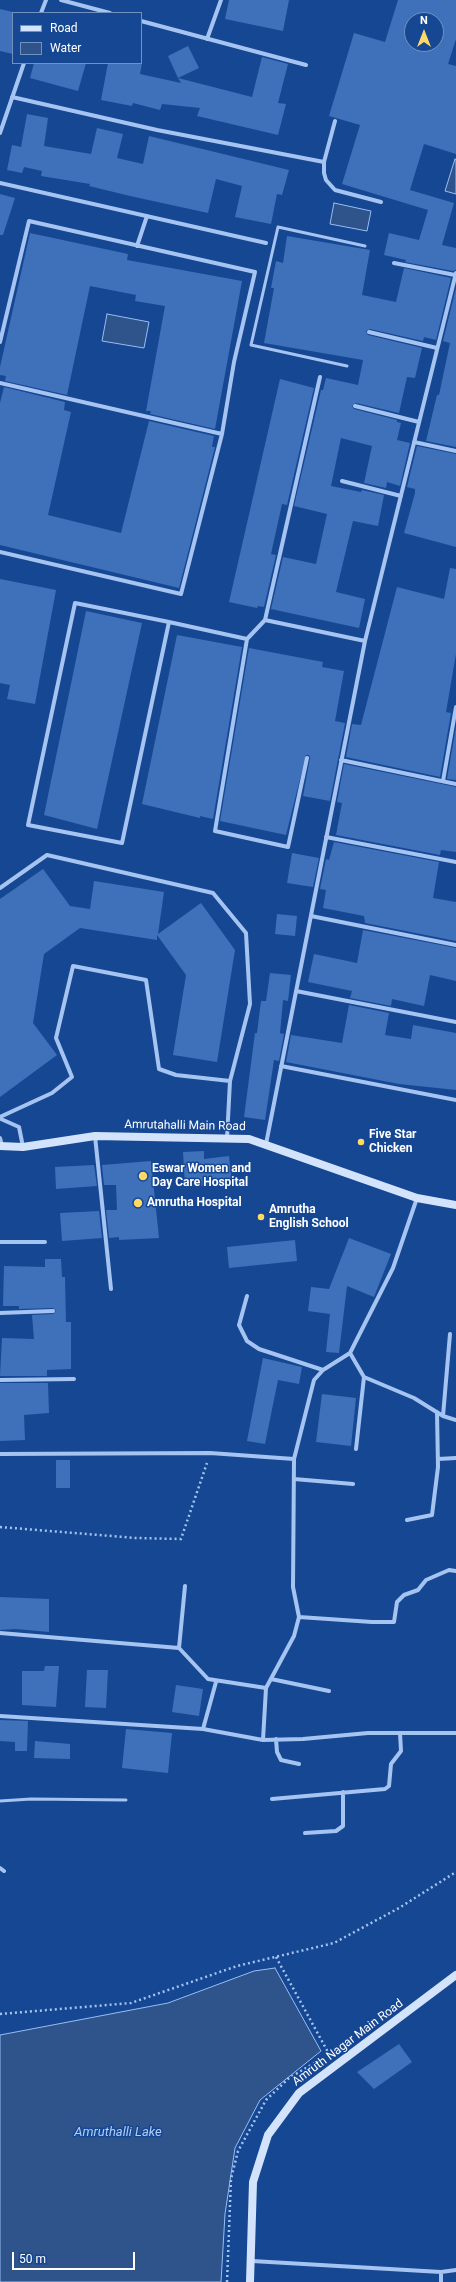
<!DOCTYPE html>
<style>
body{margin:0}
#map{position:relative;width:456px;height:2282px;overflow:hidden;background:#164793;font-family:Roboto,sans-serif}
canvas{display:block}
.legend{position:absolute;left:12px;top:12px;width:130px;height:52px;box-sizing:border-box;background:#164793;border:1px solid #7391be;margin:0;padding:5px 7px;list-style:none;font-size:12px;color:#fff}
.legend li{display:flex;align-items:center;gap:8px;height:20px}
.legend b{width:20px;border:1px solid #7391be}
.north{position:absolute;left:404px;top:12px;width:40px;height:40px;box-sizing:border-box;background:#164793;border:1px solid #7391be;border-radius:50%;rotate:0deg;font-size:11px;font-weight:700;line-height:16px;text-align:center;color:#fff}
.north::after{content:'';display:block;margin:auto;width:14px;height:18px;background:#ffd965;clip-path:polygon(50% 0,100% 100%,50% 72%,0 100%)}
.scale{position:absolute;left:12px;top:2252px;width:123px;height:18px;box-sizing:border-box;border:2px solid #fff;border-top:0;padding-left:5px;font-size:12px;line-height:14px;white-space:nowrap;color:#fff;-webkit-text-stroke:3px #164793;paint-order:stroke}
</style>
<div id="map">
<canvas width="456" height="2282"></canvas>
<ul class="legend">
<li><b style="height:5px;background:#d3e3fb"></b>Road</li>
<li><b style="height:11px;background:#2f538b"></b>Water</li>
</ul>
<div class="north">N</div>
<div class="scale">50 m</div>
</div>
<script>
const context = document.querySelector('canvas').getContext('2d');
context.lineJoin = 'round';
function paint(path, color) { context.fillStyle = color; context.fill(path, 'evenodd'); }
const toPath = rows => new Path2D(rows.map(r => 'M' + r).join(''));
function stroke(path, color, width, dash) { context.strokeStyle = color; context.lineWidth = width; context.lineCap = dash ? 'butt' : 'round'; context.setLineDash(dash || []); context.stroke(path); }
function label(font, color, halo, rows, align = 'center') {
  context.font = font + ' Roboto,sans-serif'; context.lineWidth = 3; context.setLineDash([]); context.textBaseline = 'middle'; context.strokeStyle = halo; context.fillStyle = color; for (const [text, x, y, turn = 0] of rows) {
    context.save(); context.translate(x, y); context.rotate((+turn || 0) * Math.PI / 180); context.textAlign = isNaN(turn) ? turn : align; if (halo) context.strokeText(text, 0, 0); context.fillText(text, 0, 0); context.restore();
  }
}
const water = toPath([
 [455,159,456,160,456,194,445,191,455,159],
 [334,203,371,211,367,231,330,224,334,203],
 [107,314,149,322,144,348,102,341,107,314],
 [275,1968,321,2051,260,2100,235,2148,225,2214,221,2282,0,2282,0,2035,168,2003,254,1971,275,1968]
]);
paint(water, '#2f538b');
stroke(water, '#97bef3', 1);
paint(toPath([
 [229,0,289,0,283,31,225,19],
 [398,0,456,0,456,39,448,64,456,66,456,154,424,144,410,190,454,203,442,245,456,248,456,270,453,271,405,262,406,260,384,255,389,233,419,240,428,210,342,184,360,125,329,116,354,33,385,42],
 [412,20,436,20,436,44,412,44],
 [0,9,13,12,13,54,0,51],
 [188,46,199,68,178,78,168,56],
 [262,57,288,64,278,103,286,104,278,135,197,116,200,108,162,104,160,110,133,103,132,106,101,100,108,63,142,63,140,74,181,83,178,78,252,97],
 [34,63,86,63,78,91,30,78],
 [27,114,48,118,44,146,91,154,97,128,123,134,117,158,143,164,149,136,289,170,282,195,277,194,271,224,235,217,242,186,216,179,208,213,130,196,89,186,90,184,41,176,42,171,24,167,22,173,7,170,12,145,21,147],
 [0,194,15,198,3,235,0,235],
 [30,233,128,254,127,260,242,281,215,429,150,414,151,411,146,411,165,306,135,301,136,295,90,286,67,395,5,381,6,376,0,375,0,367],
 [287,236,370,250,362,295,396,302,404,268,451,278,436,340,424,337,423,341,370,329,366,331,368,335,422,348,415,378,407,377,399,413,356,403,352,406,354,409,397,420,397,422,401,423,397,440,410,443,400,486,387,482,386,488,364,483,372,446,341,438,331,486,361,492,362,490,384,495,378,526,353,521,336,592,365,599,359,628,271,609,283,557,316,564,327,514,294,506,321,390,323,390,326,378,358,385,363,360,264,343,274,288,271,288,276,261,283,263],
 [456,288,456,447,426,441,437,395,439,395,450,343,443,341],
 [280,379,314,388,287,505,282,504,271,554,276,555,264,607,258,606,257,608,229,602],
 [4,387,65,402,64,410,71,412,48,515,121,533,149,421,214,436,212,447,215,447,179,588,0,545,0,403],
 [417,446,456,454,456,547,404,533,415,493,415,489,407,487],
 [450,568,456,569,456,654,446,712,451,713,440,777,346,757,352,724,361,725,397,587,444,599],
 [0,579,56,590,35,704,7,699,10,685,0,683],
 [86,611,142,623,97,829,44,815],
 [177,635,242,647,213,819,200,816,200,818,142,804],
 [249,648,323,662,322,667,344,671,335,721,345,723,330,801,303,796,310,758,309,755,306,755,286,835,220,821],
 [456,727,456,780,447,779],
 [344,764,456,787,456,852,441,850,440,855,336,835,342,803,337,802],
 [334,842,439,862,433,898,456,902,456,941,365,923,364,916,323,908,326,890,320,889,326,859,329,860],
 [292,853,319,858,313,887,287,883],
 [43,869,70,906,90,909,94,881,164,892,158,934,201,903,235,950,217,1062,173,1055,186,975,157,935,157,940,80,928,44,954,33,1023,57,1055,0,1097,0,899],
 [277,914,297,916,295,936,275,934],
 [363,930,456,948,456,981,430,975,424,1006,392,999,391,1006,350,998,352,991,308,982,314,954,357,963],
 [270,973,291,975,288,1001,283,1000,280,1033,284,1034,279,1061,274,1060,265,1120,244,1117,255,1033,257,1033,261,1001,266,1001],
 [349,1005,389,1013,385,1035,411,1039,413,1025,456,1033,456,1090,399,1084,286,1062,291,1035,342,1043],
 [204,1151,204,1159,229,1156,232,1185,185,1186,183,1152],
 [151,1161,159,1238,119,1240,119,1237,109,1238,106,1210,117,1210,116,1185,104,1185,102,1165],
 [94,1165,97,1186,56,1189,55,1167],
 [99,1211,102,1238,62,1241,60,1213],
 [349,1238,391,1254,374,1297,347,1286,339,1353,326,1352,330,1314,308,1311,311,1287,329,1289],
 [295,1240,297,1261,229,1268,227,1247],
 [45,1259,61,1259,62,1277,65,1277,66,1322,71,1322,71,1369,47,1370,47,1376,0,1376,2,1338,34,1339,32,1315,53,1314,56,1311,53,1308,19,1309,19,1306,3,1306,4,1266,45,1267],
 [263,1358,302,1367,299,1384,278,1380,265,1444,247,1441],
 [0,1383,48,1383,49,1413,24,1415,25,1440,0,1441],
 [322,1394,356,1398,351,1446,316,1442],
 [56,1460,70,1460,70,1488,56,1488],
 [0,1597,49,1599,49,1632,16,1629,0,1630],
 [45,1666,59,1666,56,1707,22,1705,22,1671,44,1671],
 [87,1670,108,1670,106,1708,85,1707],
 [176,1685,203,1689,199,1716,172,1712],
 [0,1720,28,1721,27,1751,15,1751,15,1742,0,1741],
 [126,1729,172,1733,168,1773,122,1768],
 [35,1741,70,1744,70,1759,34,1758],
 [399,2044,412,2062,374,2089,357,2072]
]), '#3e71ba');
stroke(toPath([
 [0,1527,136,1538,181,1539,207,1463],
 [276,1957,329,2054],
 [0,2014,131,2003,237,1966,334,1943,399,1908,456,1872],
 [227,2282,231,2179,238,2151,266,2100,289,2078,320,2060]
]), '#a5c4f1', 2.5, [2, 3]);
stroke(toPath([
 [347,366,251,345,278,227,365,246],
 [0,1801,31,1799,126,1800]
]), '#a5c4f1', 3);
stroke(toPath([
 [61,0,110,13],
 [41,13,46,0],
 [141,21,306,65],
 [207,39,221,0],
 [12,97,157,130,324,162],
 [335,121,324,162,324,173,326,180,335,190,381,202],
 [0,133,24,63],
 [0,183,266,243],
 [137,246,147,216],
 [394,263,455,275],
 [369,332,437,348],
 [0,342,29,221,255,272,234,362,222,434,181,594,0,552],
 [320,377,265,620,365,641],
 [0,383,222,434],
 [355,406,419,422],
 [414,442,456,451],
 [342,481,401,496],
 [265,620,247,639,215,831,288,847,307,758],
 [169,622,122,843,28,825,75,603,169,622,247,639],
 [341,760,456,784],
 [443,781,456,707],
 [326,837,456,862],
 [0,888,47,855,213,893,246,933,250,1004,230,1081,227,1138],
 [311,916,456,945],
 [296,991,456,1022],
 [281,1066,456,1100],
 [0,1117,52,1093,72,1077,56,1038,73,966,146,980,159,1069,176,1075,230,1081],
 [1,1119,19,1127,23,1147],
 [95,1136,111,1289],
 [0,1138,2,1146],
 [266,1144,365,641,456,273],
 [417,1198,393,1268,350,1353,364,1377,414,1398,443,1416,456,1420],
 [0,1242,45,1242],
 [247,1296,239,1325,247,1341,259,1349,323,1370],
 [0,1313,53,1311],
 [0,1380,74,1379],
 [443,1416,450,1334],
 [356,1449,364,1377],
 [0,1454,210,1453,294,1459,314,1380,323,1370,350,1353],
 [438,1459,456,1458],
 [294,1479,353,1484],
 [407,1520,432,1515,438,1467,437,1412],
 [299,1617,372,1622,394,1622,397,1602,404,1595,418,1590,426,1580,449,1570,456,1571],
 [0,1633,179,1648,208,1679,266,1688,294,1636,299,1617,293,1587,294,1459],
 [179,1648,185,1586],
 [271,1679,329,1691],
 [216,1682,203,1729,263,1740,266,1688],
 [0,1716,203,1729],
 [276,1739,277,1752,281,1760,299,1764],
 [263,1740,303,1739,368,1733,456,1733],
 [272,1799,385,1789,389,1786,391,1764,401,1751,400,1733],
 [305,1833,336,1831,343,1826,343,1792],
 [0,1868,4,1871],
 [252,2261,441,2272,441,2282],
 [441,2272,456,2270]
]), '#a5c4f1', 4);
stroke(toPath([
 [0,1146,23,1147,95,1136,249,1139,417,1198,456,1205],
 [250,2282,253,2182,268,2135,299,2093,456,1975]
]), '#d3e3fb', 8);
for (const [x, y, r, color] of [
 [361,1142,4,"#ffd965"],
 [143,1176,5,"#ffd965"],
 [138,1203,5,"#ffd965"],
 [261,1217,4,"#ffd965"]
]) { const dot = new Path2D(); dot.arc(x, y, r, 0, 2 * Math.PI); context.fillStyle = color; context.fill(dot); stroke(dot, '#164793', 1.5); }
label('12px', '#fff', '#164793', [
 ["Amrutahalli Main Road",185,1126,1],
 ["Amruth Nagar Main Road",348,2043,-37]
]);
label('bold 12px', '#fff', '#164793', [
 ["Five Star",369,1135],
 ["Chicken",369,1149],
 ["Eswar Women and",152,1169],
 ["Day Care Hospital",152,1183],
 ["Amrutha Hospital",147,1203],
 ["Amrutha",269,1210],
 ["English School",269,1224]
], 'left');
label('italic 13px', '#b1cef8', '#164793', [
 ["Amruthalli Lake",118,2133]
]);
</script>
